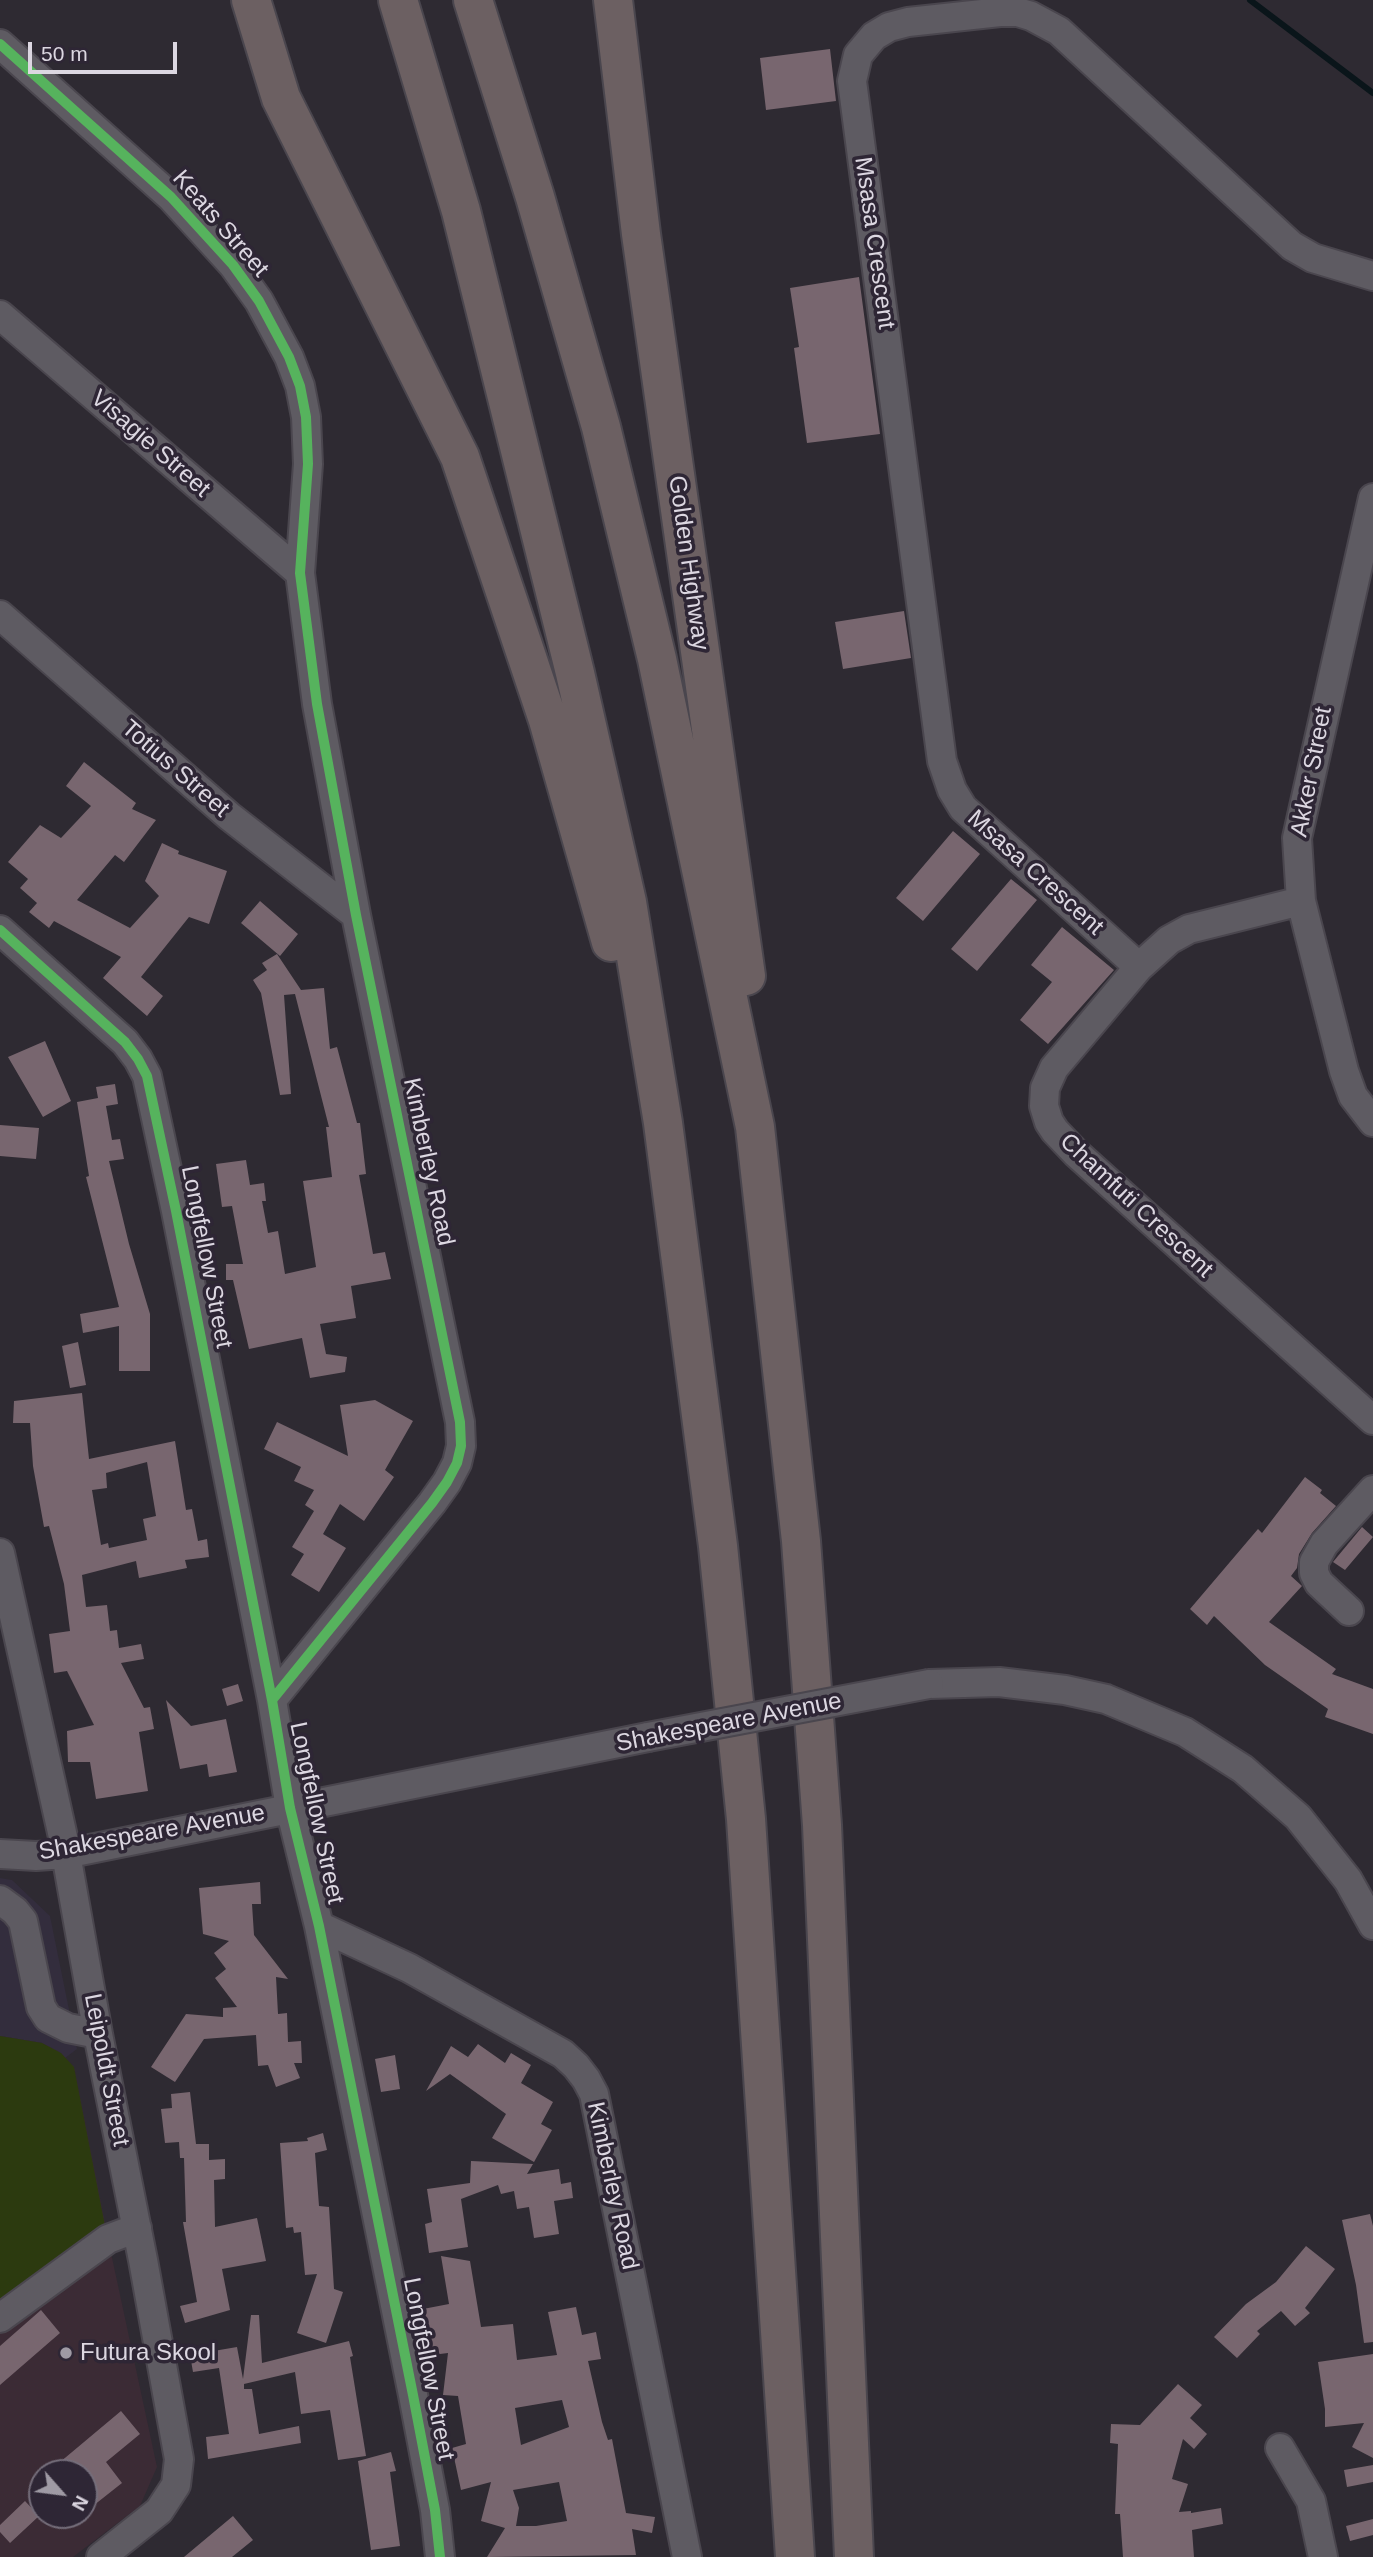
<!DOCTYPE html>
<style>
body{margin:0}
#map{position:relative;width:1373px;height:2557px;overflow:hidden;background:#2e2a32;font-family:Helvetica,sans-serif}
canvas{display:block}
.north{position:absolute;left:28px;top:2459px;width:70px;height:70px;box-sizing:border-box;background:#2e2635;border:2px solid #746d7a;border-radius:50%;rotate:118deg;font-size:19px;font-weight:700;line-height:28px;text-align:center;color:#dcd7e1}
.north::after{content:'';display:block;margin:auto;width:24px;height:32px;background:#9f9aa4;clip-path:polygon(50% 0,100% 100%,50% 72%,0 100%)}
.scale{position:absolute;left:28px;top:42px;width:149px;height:32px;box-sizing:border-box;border:4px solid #dcd7e1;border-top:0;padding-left:9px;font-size:21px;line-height:24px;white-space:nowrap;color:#dcd7e1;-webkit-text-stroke:5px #2e2635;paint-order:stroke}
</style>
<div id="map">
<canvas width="1373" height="2557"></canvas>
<div class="north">N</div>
<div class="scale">50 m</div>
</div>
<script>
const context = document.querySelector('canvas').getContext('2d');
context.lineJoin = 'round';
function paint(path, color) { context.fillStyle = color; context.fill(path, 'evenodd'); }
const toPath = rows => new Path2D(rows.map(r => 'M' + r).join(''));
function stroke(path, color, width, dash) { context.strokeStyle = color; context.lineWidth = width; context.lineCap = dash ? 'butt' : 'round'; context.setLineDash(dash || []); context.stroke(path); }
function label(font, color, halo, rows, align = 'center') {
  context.font = font + ' Helvetica,sans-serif'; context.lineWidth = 7; context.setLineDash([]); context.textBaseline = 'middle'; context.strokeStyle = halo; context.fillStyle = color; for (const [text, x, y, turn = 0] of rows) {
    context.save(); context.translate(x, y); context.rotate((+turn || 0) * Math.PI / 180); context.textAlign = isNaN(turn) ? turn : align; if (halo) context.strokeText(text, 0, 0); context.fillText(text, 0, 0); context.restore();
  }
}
paint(toPath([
 [0,1878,12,1880,50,1916,77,2049,65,2058,42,2043,0,2036]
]), '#332d3d');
paint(toPath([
 [0,2036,42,2043,61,2053,74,2067,108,2239,157,2467,140,2506,73,2557,0,2557],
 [42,2473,84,2473,84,2515,42,2515]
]), '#3b2b35');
paint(toPath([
 [0,2036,42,2043,61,2053,74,2067,106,2231,0,2308]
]), '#2c3a0f');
stroke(toPath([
 [1250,0,1373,93]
]), '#0a151a', 6);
paint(toPath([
 [830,49,836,101,766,110,760,58],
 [859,277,880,434,807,443,794,348,799,347,790,288],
 [904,611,911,658,843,669,835,622],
 [84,762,136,803,132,809,156,820,124,862,115,855,77,900,130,928,159,896,145,881,162,843,179,851,178,854,227,871,209,924,189,917,141,977,163,996,147,1016,103,978,121,957,54,921,49,928,29,912,37,903,20,888,28,879,8,862,40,825,61,838,91,806,66,786],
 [953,831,980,854,923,921,896,898],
 [1011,879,1037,900,977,971,951,949],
 [260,901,298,934,280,956,241,923],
 [1062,927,1114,970,1048,1044,1020,1020,1052,982,1031,965],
 [277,954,301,990,324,988,330,1049,337,1047,357,1123,360,1123,366,1174,359,1175,373,1254,385,1252,391,1279,351,1286,356,1318,320,1324,326,1354,347,1357,345,1372,310,1378,302,1338,249,1349,233,1280,226,1280,226,1264,243,1264,232,1206,222,1207,216,1164,246,1160,250,1185,264,1183,266,1201,262,1201,268,1233,278,1231,285,1274,316,1267,303,1181,332,1177,326,1127,329,1127,295,994,284,995,291,1094,280,1095,261,993,253,980,267,970,262,963],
 [45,1041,71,1101,43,1117,8,1057],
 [115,1084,118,1104,106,1106,112,1140,120,1139,124,1159,109,1161,129,1244,150,1314,150,1371,119,1371,119,1326,83,1333,80,1314,119,1307,86,1177,89,1176,77,1102,98,1098,96,1087],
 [0,1125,39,1128,36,1159,0,1156],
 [78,1342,86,1385,70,1388,62,1346],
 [82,1393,89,1459,175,1441,186,1510,192,1509,198,1541,207,1539,209,1557,185,1560,187,1568,139,1578,136,1561,82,1575,86,1607,107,1605,110,1631,117,1630,119,1648,141,1644,144,1659,121,1663,144,1708,150,1707,154,1729,139,1732,148,1791,96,1799,90,1762,68,1762,67,1731,94,1725,67,1671,54,1673,49,1634,70,1631,64,1584,49,1526,44,1527,33,1466,30,1423,13,1423,14,1401],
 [147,1462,156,1516,143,1519,147,1540,109,1548,108,1543,101,1545,92,1490,107,1488,106,1473],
 [375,1400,413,1421,385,1470,394,1477,364,1521,340,1504,323,1534,346,1548,319,1592,291,1575,304,1554,292,1547,314,1511,305,1505,314,1490,294,1481,301,1467,264,1449,277,1422,348,1456,340,1405],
 [1305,1477,1322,1490,1320,1493,1336,1506,1312,1533,1299,1554,1297,1568,1291,1576,1302,1586,1269,1622,1336,1669,1332,1674,1373,1689,1373,1734,1325,1717,1328,1709,1265,1665,1214,1616,1207,1625,1190,1609,1258,1529,1262,1533],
 [1362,1527,1373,1537,1345,1570,1333,1562],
 [238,1684,243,1701,227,1706,222,1689],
 [166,1700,191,1726,226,1719,237,1772,209,1777,207,1764,180,1769],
 [260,1882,261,1904,252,1904,254,1935,288,1979,276,1977,278,2014,287,2013,288,2042,301,2041,302,2063,294,2063,300,2078,276,2087,268,2065,258,2066,256,2035,204,2039,175,2082,151,2067,186,2014,223,2017,223,2008,237,2007,215,1978,226,1969,214,1953,229,1941,203,1934,199,1888],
 [478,2044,505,2063,511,2053,531,2065,521,2083,553,2102,541,2124,552,2130,534,2162,492,2138,506,2114,450,2074,426,2091,451,2046,468,2057],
 [395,2055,400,2089,381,2092,375,2059],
 [190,2092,196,2144,209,2144,209,2160,225,2159,225,2179,214,2180,215,2227,257,2218,266,2261,222,2269,230,2310,185,2323,180,2306,197,2302,183,2222,186,2222,184,2158,180,2158,179,2142,165,2143,161,2109,172,2108,171,2094],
 [323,2133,327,2150,315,2153,319,2206,329,2207,334,2289,343,2292,326,2343,297,2333,317,2274,305,2275,301,2232,294,2233,293,2227,286,2228,280,2143,308,2141,307,2138],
 [471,2161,533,2164,527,2174,559,2169,561,2184,571,2182,573,2198,554,2201,559,2234,534,2238,529,2207,517,2209,514,2191,501,2194,498,2185,461,2199,468,2247,429,2253,425,2224,432,2222,427,2189,470,2183],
 [1370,2214,1373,2226,1373,2342,1364,2343,1356,2285,1342,2220],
 [1306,2246,1335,2269,1305,2308,1310,2313,1295,2326,1281,2311,1257,2331,1260,2334,1237,2358,1214,2337,1246,2304,1276,2282],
 [441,2256,470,2261,481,2327,513,2324,517,2360,557,2355,548,2312,576,2307,582,2335,596,2332,601,2359,588,2361,602,2422,608,2440,612,2439,626,2513,655,2517,652,2533,632,2529,636,2555,487,2557,505,2528,481,2521,491,2482,461,2490,452,2448,466,2444,458,2396,443,2395,448,2353,432,2355,423,2309,449,2304],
 [562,2400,569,2427,521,2445,515,2408],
 [559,2482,567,2521,536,2526,516,2526,519,2508,513,2490],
 [41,2310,60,2333,0,2385,0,2346],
 [251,2315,259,2315,262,2363,349,2341,353,2356,350,2357,366,2456,338,2460,330,2410,301,2414,295,2372,244,2384,244,2389,252,2389,259,2434,299,2426,301,2443,208,2459,206,2437,229,2434,219,2368,193,2372,190,2355,237,2347,243,2379],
 [1373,2354,1373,2458,1352,2447,1364,2423,1325,2427,1325,2409,1318,2362],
 [1178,2384,1202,2405,1190,2418,1207,2434,1194,2449,1183,2439,1172,2479,1188,2484,1179,2512,1191,2511,1191,2513,1221,2508,1223,2524,1192,2530,1194,2557,1123,2557,1120,2514,1115,2514,1118,2444,1110,2443,1111,2424,1140,2425],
 [121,2411,140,2434,106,2462,122,2483,84,2513,84,2473,47,2473],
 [391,2452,396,2471,390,2472,400,2546,371,2550,358,2461],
 [1373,2465,1373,2482,1347,2487,1344,2470],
 [25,2501,39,2516,10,2543,0,2532,0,2525],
 [233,2516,253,2540,232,2557,184,2557],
 [1373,2519,1373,2535,1350,2541,1346,2526]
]), '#78666f');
const minor = toPath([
 [0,44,171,197,233,265,259,301,289,357,300,386,306,417,308,464,300,573,317,704,356,915,460,1422,461,1446,457,1463,447,1482,432,1503,272,1700],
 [0,315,300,573],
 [1373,498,1297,838,1301,901,1344,1071,1353,1096,1373,1122],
 [0,615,229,816,356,915],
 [1301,901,1189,929,1169,940,1139,967,1054,1068,1045,1088,1044,1106,1049,1122,1055,1131,1076,1153,1373,1420],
 [0,930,125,1042,138,1059,147,1076,176,1211,272,1700,290,1808,319,1926,413,2395,435,2510,440,2557],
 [1139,967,963,808,952,790,942,761,852,81,858,55,874,36,889,27,908,22,1000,12,1018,12,1031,16,1059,31,1292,246,1313,258,1373,276],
 [0,1553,63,1837,98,2034,143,2260,179,2459,176,2485,159,2511,101,2557],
 [1349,1611,1319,1583,1314,1573,1314,1562,1324,1544,1373,1490],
 [929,1684,999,1682,1065,1690,1106,1699,1185,1732,1243,1769,1298,1817,1348,1880,1373,1925],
 [0,1854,36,1856,65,1854,648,1737],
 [0,1900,15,1911,23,1921,41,2007,48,2018,68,2028,98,2034],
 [319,1926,409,1968,538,2040,563,2054,576,2066,586,2079,594,2094,687,2557],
 [0,2318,108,2239,137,2228],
 [1280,2448,1311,2501,1323,2557]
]);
const highway = toPath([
 [251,0,281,98,460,457,548,720,611,942],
 [398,0,461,211,575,673,627,902,663,1123,718,1546,746,1819,795,2557],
 [473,0,535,197,601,427,657,659,755,1127,801,1541,822,1825,854,2557],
 [613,0,641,234,746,976]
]);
stroke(minor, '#4a464e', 32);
stroke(highway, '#4a464e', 42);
stroke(minor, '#5e5b62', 28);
stroke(highway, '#6c6062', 38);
const minorBridge = toPath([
 [648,1737,929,1684]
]);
stroke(minorBridge, '#4a464e', 32, []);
stroke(minorBridge, '#5e5b62', 28);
stroke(toPath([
 [0,44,171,197,233,265,259,301,289,357,300,386,306,417,308,464,300,573,317,704,356,915,460,1422,461,1446,457,1463,447,1482,432,1503,272,1700],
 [0,930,125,1042,138,1059,147,1076,176,1211,272,1700,290,1808,319,1926,413,2395,435,2510,440,2557]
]), '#56b35d', 10);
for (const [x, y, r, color] of [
 [66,2353,7,"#9f9aa4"]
]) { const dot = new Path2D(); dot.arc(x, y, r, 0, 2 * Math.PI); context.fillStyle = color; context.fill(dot); stroke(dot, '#2e2635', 2.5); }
label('24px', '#dcd7e1', '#2e2635', [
 ["Keats Street",220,224,49],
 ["Msasa Crescent",874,243,82],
 ["Visagie Street",150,444,41],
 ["Golden Highway",688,563,82],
 ["Totius Street",175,769,41],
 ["Akker Street",1312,772,-79],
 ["Msasa Crescent",1035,873,42],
 ["Kimberley Road",428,1162,78],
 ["Chamfuti Crescent",1136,1206,43],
 ["Longfellow Street",206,1257,79],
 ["Shakespeare Avenue",729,1723,-11],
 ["Longfellow Street",316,1813,78],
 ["Shakespeare Avenue",152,1833,-10],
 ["Leipoldt Street",106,2070,79],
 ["Kimberley Road",612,2186,78],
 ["Longfellow Street",428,2369,79]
]);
label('24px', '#dcd7e1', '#2e2635', [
 ["Futura Skool",80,2353]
], 'left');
</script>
